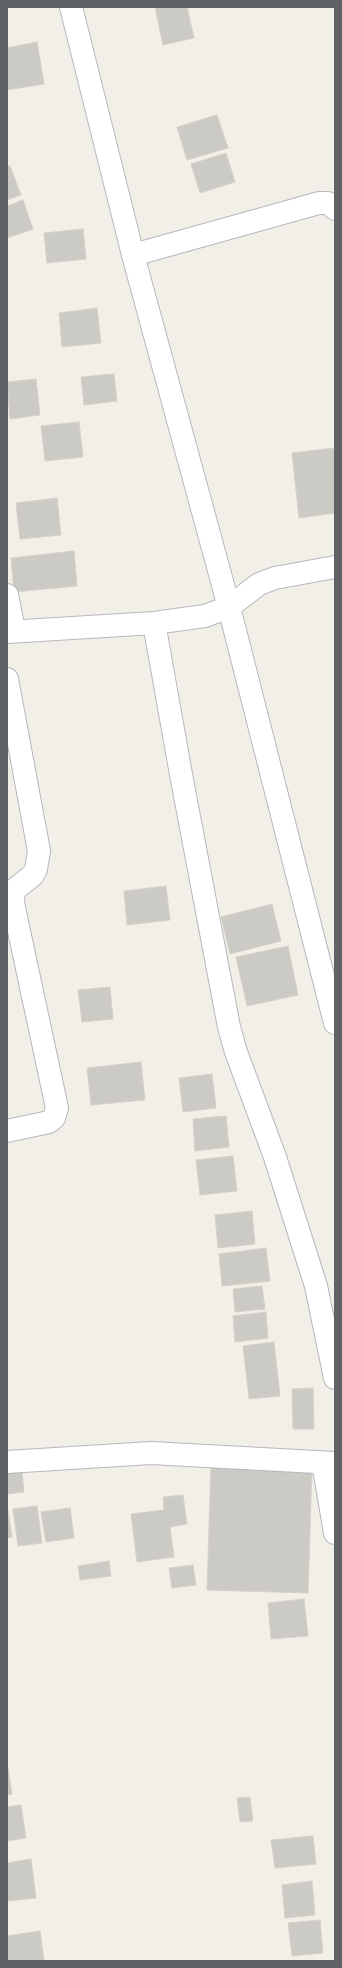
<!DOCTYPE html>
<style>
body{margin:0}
#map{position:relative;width:342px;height:1968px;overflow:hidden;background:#f1efe8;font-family:"Roboto Condensed",sans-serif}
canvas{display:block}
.frame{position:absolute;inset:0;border:8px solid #5f6368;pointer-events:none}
</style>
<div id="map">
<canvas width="342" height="1968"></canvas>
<div class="frame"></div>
</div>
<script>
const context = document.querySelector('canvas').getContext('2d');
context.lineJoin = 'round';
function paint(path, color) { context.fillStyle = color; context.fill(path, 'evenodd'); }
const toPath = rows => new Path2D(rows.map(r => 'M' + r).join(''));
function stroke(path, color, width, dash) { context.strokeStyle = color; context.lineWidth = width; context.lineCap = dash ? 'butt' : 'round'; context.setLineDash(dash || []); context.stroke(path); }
const building = toPath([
 [155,7,187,7,194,38,163,45,155,7],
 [37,42,44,84,7,90,7,48,37,42],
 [217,115,228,148,187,160,177,127,217,115],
 [226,153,235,182,200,193,191,164,226,153],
 [10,166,21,195,7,200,7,167,10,166],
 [23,200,33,229,7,238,7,206,23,200],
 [83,229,86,259,47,263,44,233,83,229],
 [97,308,101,343,62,347,59,313,97,308],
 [114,374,117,401,84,405,81,377,114,374],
 [36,379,40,415,10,419,7,382,36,379],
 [79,422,83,457,45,461,41,426,79,422],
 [335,448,335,513,299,518,292,453,335,448],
 [57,498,61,535,20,539,16,503,57,498],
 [74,551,77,586,14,592,11,558,74,551],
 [166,886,170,920,127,925,124,891,166,886],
 [272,904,281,941,230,954,221,917,272,904],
 [288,946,298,995,247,1006,236,957,288,946],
 [110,987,113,1019,82,1022,78,990,110,987],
 [141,1062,145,1100,91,1105,87,1068,141,1062],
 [212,1074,216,1108,183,1112,179,1078,212,1074],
 [226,1116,229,1147,195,1151,193,1119,226,1116],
 [233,1156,237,1191,200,1195,196,1160,233,1156],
 [252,1211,255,1244,218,1248,215,1215,252,1211],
 [266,1248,270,1281,222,1286,219,1254,266,1248],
 [262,1286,265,1309,235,1312,233,1289,262,1286],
 [266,1312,268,1338,235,1342,233,1316,266,1312],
 [274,1342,280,1396,249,1399,243,1346,274,1342],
 [313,1388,314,1429,293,1429,292,1389,313,1388],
 [211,1464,312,1467,308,1593,207,1590,211,1464],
 [22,1472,24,1492,7,1494,7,1474,22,1472],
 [183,1495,187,1524,170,1527,174,1557,137,1562,131,1514,164,1510,163,1497,183,1495],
 [7,1505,12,1537,7,1538,7,1505],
 [37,1506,42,1543,18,1546,13,1509,37,1506],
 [70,1508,74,1538,46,1542,41,1512,70,1508],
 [109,1561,111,1576,80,1580,78,1566,109,1561],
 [193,1565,196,1585,172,1588,169,1568,193,1565],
 [304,1599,308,1636,271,1639,268,1603,304,1599],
 [7,1761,12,1794,7,1795,7,1761],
 [250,1797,253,1821,240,1822,237,1798,250,1797],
 [21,1805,26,1838,7,1841,7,1807,21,1805],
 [313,1836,316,1864,275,1868,271,1840,313,1836],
 [31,1859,36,1898,7,1901,7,1863,31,1859],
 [312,1881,315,1915,285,1918,282,1885,312,1881],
 [320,1920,323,1953,292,1956,288,1923,320,1920],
 [40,1931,44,1961,7,1961,7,1936,40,1931]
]);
paint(building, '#cccac5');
stroke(building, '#d6d1c6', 1);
const minor = toPath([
 [133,255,319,203,328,203,335,209],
 [7,595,14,630],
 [154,623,182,780,229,1027,236,1052,275,1157,316,1286,335,1378],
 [7,632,154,623,205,616,229,607,259,584,275,578,335,567],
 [7,679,39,851,36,869,33,875,14,890,13,903,57,1108,54,1118,49,1122,7,1131],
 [7,1462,151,1453,335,1463],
 [323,1463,335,1533]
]);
const tertiary = toPath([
 [71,7,133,255,229,607,335,1023]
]);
stroke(minor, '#b5b8bc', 24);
stroke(tertiary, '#b5b8bc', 24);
stroke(minor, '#fff', 22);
stroke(tertiary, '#fff', 22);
</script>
